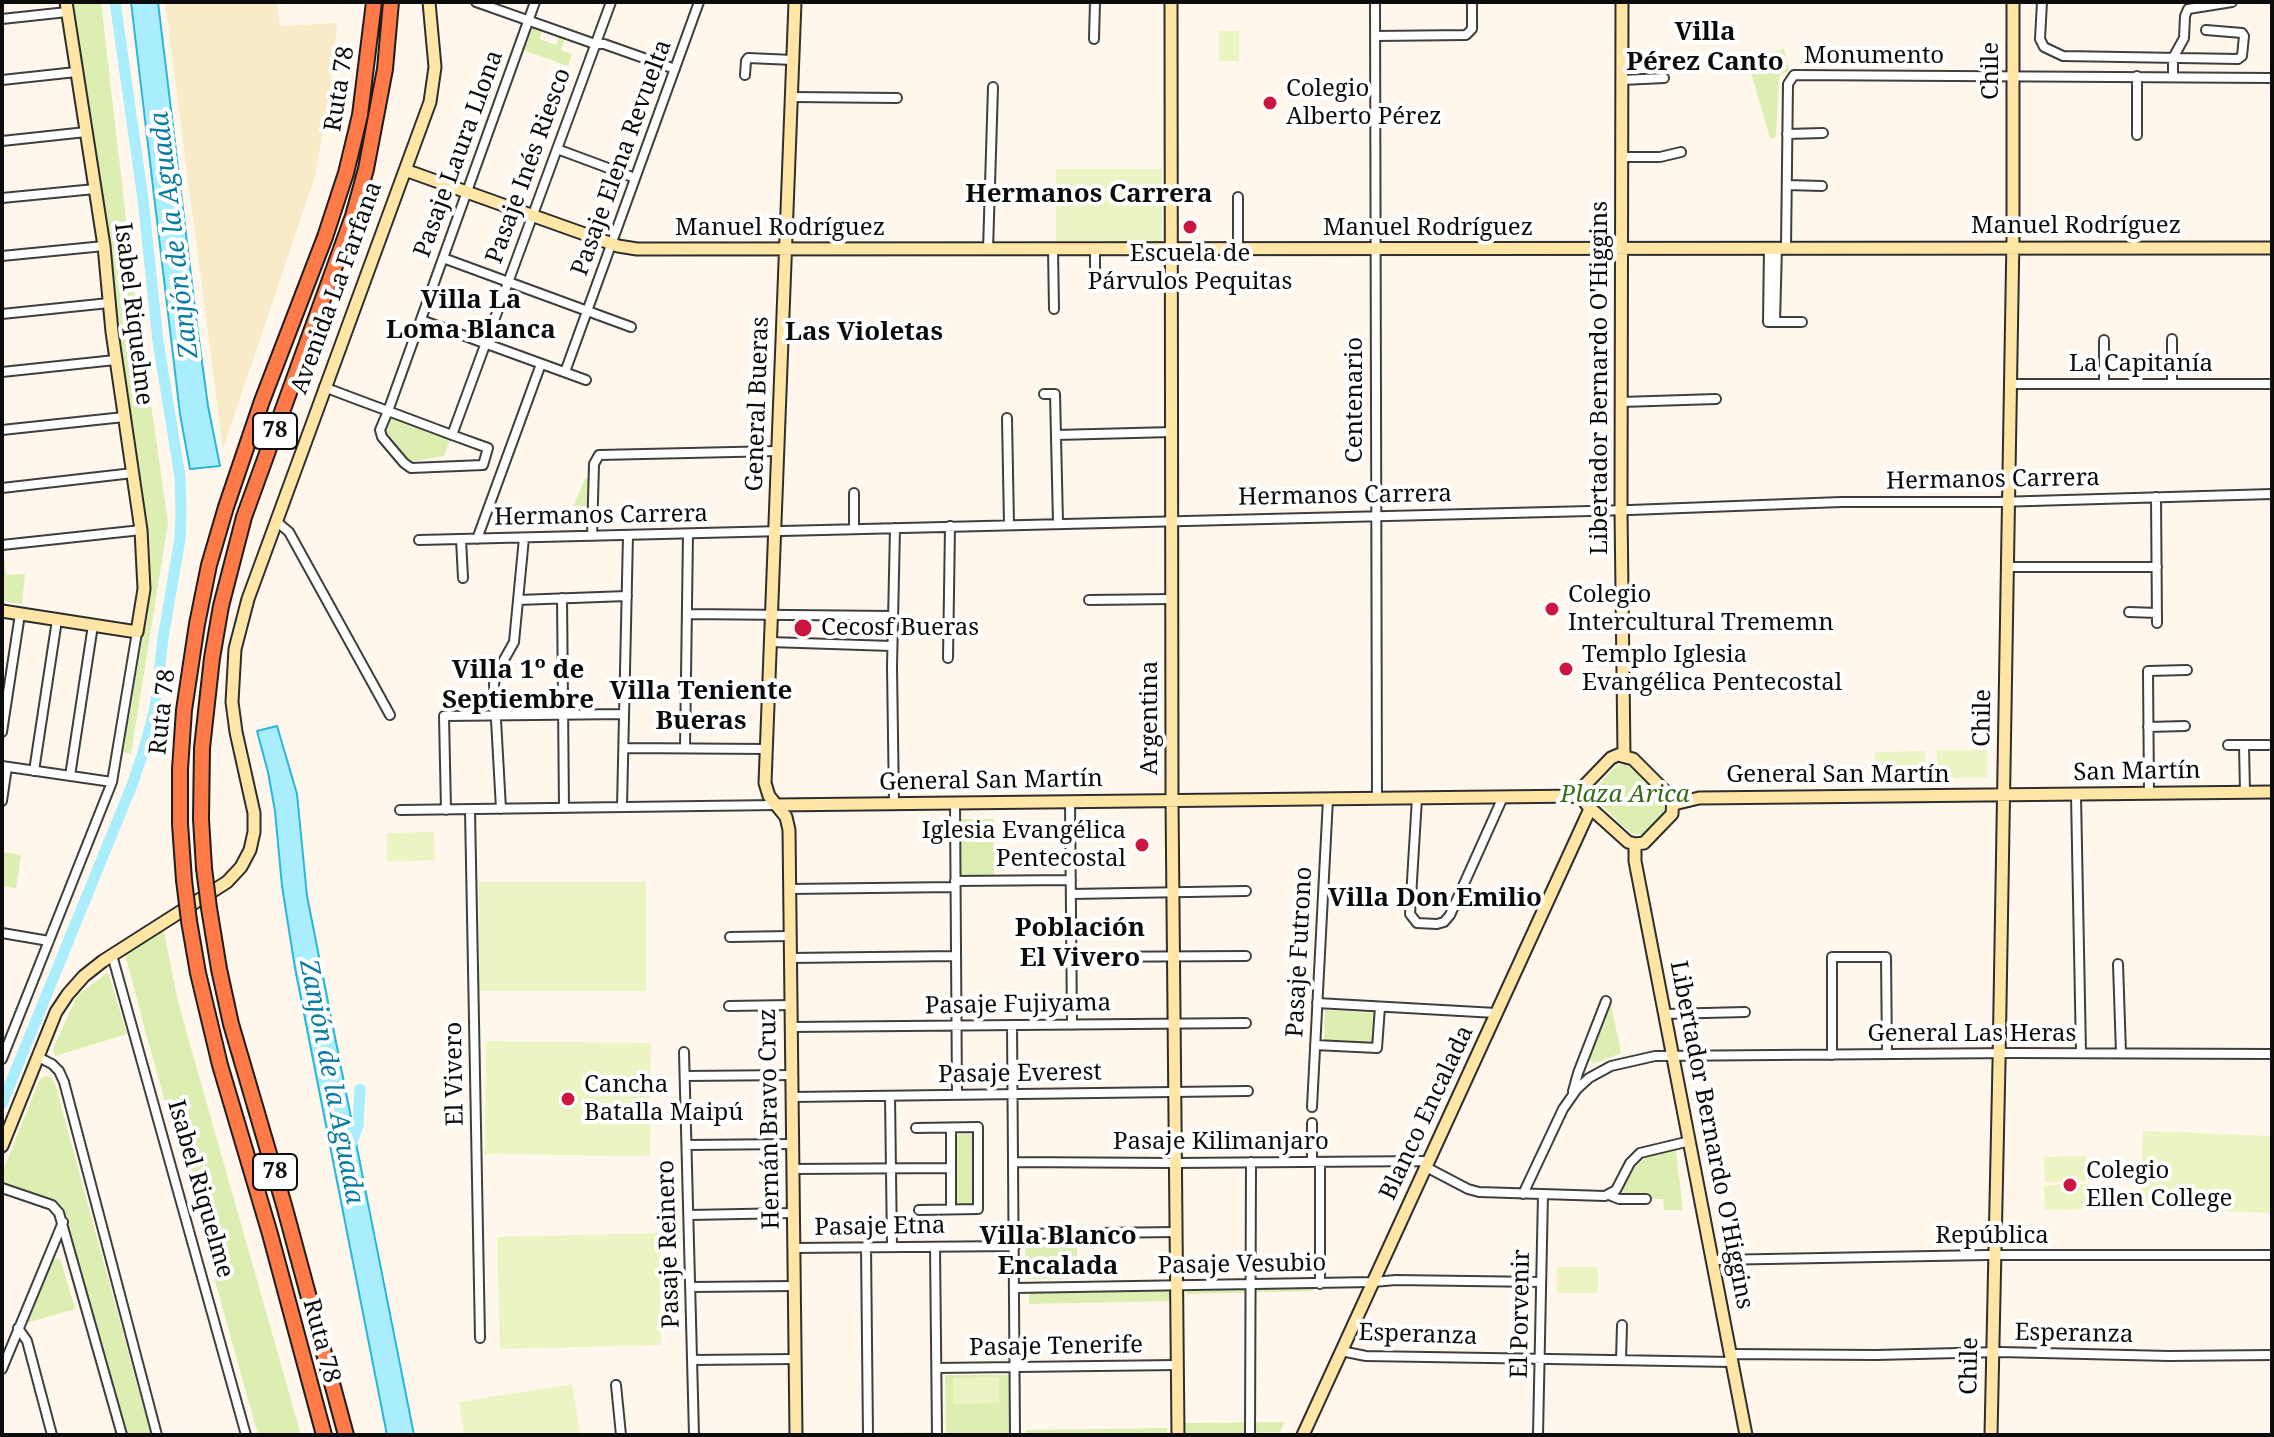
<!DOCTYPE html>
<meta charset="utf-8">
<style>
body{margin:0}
#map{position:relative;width:2274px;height:1437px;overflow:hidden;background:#fff7eb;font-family:"Noto Serif",serif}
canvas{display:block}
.frame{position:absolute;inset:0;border:4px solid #0c0c0c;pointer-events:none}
</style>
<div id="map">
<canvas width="2274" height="1437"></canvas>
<div class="frame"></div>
</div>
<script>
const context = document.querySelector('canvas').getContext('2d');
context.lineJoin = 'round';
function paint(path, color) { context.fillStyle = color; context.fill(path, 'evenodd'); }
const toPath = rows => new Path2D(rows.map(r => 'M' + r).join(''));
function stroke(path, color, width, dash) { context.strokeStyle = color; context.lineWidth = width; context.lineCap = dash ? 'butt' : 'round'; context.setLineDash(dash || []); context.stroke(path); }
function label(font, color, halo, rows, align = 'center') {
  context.font = font + ' "Noto Serif",serif'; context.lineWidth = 8; context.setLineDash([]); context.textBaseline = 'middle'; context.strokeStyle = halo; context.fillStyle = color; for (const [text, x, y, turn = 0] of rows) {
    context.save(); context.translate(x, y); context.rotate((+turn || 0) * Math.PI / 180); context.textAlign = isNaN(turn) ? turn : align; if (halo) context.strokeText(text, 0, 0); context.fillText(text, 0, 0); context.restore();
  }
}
paint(toPath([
 [165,2,277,2,280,26,337,23,331,84,315,176,223,449]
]), '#f8ebc8');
paint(toPath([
 [72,2,101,2,133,279,168,523,131,754,123,752,145,621,148,572,145,517,128,419,98,173],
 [532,24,543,28,540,39,556,45,559,37,565,39,561,50,572,54,568,66,523,50],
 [1784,49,1789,70,1779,76,1776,137,1770,138,1747,59],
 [390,416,450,439,444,456,410,462,384,431],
 [589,477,586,523,566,523,585,479],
 [2,540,6,575,25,574,22,604,2,601],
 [1621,764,1631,767,1665,801,1664,813,1648,831,1642,835,1633,834,1624,827,1594,798,1594,790,1615,767],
 [960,819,994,819,994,875,960,875],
 [2,852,21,855,16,888,2,886],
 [164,931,176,993,189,1041,301,1435,258,1435,146,1034,125,954],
 [108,972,127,1034,55,1056,53,1049,77,996],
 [1611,1004,1621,1053,1593,1064,1589,1058],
 [1325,1010,1374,1013,1372,1043,1324,1040],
 [45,1076,51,1077,55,1084,151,1435,124,1435,65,1216,59,1208,2,1184,2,1173,40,1079],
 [960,1134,970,1134,974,1137,974,1201,970,1205,959,1204,956,1201,956,1136],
 [1676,1151,1683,1210,1664,1210,1663,1199,1624,1198,1622,1191,1635,1167,1646,1157],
 [1077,1237,1078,1278,1026,1279,1025,1238],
 [55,1258,60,1259,61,1261,75,1309,26,1323,48,1266],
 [1314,1285,1314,1291,1187,1294,1187,1288],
 [1170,1290,1170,1301,1029,1304,1029,1292],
 [945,1375,1010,1375,1010,1435,946,1435],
 [1284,1422,1280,1432,1185,1435,1185,1423],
 [1167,1428,1167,1435,1026,1435,1026,1430],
 [933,1432,933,1435,803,1434],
 [636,1433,788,1433,788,1435,636,1435]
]), '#dceeb1');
paint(toPath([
 [1219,31,1239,31,1239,61,1219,61],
 [1056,169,1162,169,1162,242,1056,242],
 [1937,750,1987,750,1987,778,1937,778],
 [1925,751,1925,779,1875,780,1875,752],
 [434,832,435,860,387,862,387,833],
 [479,882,646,882,646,991,479,991],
 [486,1041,651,1043,650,1156,485,1154],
 [2143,1131,2272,1136,2272,1213,2141,1208],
 [2086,1156,2086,1181,2045,1182,2044,1157],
 [2086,1184,2087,1209,2045,1210,2044,1185],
 [659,1233,661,1345,500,1349,497,1237],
 [1557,1267,1598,1267,1598,1293,1557,1293],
 [999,1377,999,1403,953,1404,953,1378],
 [572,1384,580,1435,464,1435,459,1402]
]), '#ecf4c4');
const water = toPath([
 [131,2,158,2,197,325,208,406,220,466,190,469,180,414,131,2],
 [277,726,297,794,307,896,414,1435,387,1435,295,968,282,886,275,811,268,772,257,731,277,726]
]);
paint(water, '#aaedfc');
stroke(water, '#2ab6db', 2);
stroke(toPath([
 [2,1104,132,785,143,753,155,708,163,638,180,539,181,511,180,477,158,341,143,199,115,2],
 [350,1147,358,1126,360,1089]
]), '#aaedfc', 11);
const street = toPath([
 [476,2,595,44,604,44,675,69],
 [1375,2,1377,798],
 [2042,2,2040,39,2044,47,2063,56,2238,59,2242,56,2244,36,2242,33,2206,30],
 [2,19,67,12],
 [1375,36,1466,35,1472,29,1472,2],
 [1094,39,1095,2],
 [745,75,746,61,748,58,793,60],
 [2173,76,2173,58,2184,38,2185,16,2188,9,2232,2],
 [2,80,76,72],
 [1622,80,1664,78],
 [792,97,897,98],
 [1787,134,1823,133],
 [2137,135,2137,76],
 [2,141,86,132],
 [557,149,635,178],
 [1622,157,1660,157,1681,152],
 [1787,185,1822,186],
 [1238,197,1238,250],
 [2,198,95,189],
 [1769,247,1768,322,1802,322],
 [1786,247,1788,84,1794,75,2272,78],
 [988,250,993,87],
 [1053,250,1054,309],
 [1095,250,1095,284],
 [2,256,104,246],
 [443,258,631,327],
 [2,314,109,303],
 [421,320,586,380],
 [1775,322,1777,247],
 [2,372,115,360],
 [565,372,699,2],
 [2010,384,2272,384],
 [2104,384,2104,340],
 [2172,384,2172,339],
 [324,387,353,398,388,411,452,435,488,448,483,465,411,468,404,463,382,437,380,430,388,411,470,183,535,2],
 [1044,394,1055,394,1058,523],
 [1621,402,1716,399],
 [1007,418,1009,525],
 [2,430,124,417],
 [452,435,611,2],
 [1056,435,1172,432],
 [2,488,133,473],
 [854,493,854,529],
 [2156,497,2157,623],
 [276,521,289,532,390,715],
 [592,536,594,464,599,455,778,451],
 [461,539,463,578],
 [477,539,541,364],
 [419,540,1630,510,1841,502,1997,502,2272,494],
 [2,545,141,530],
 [2007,567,2157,567],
 [562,598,564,808],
 [518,600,627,596],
 [1089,600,1173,599],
 [2129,612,2157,613],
 [687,614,893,616],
 [770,642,892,646],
 [948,658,950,526],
 [686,689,769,691],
 [2148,727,2185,726],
 [2,732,20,614],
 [2228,745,2268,745],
 [2244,745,2245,793],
 [624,748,766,749],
 [685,748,688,534],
 [2,766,112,782],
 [34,771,57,620],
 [70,776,93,625],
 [2149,794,2148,671,2187,670],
 [2076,795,2081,1053],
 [1417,798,1410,914,1417,923,1437,924,1444,922,1450,915,1503,797],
 [2,801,7,767],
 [1070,802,1072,1025],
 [955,803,957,1095],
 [894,804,892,667,895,528],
 [622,807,628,535],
 [501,809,494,684,496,674,514,642,524,538],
 [400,810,776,805],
 [446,810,444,716,624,714],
 [470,810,480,1338],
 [955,881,1071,880],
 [789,889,955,887],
 [1071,894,1246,891],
 [2,933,49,941],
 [730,937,790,936],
 [112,955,246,1435],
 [1072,957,1246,956],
 [790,958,956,956],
 [2118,964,2121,1053],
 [1317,1003,1496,1013],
 [729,1006,791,1005],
 [1665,1014,1745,1012],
 [1012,1025,1015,1435],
 [791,1027,1246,1023],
 [1315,1045,1377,1048,1380,1007],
 [684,1052,694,1435],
 [1832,1055,1832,957,1886,957,1887,1054],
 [38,1057,52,1064,59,1071,64,1082,157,1435],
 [2,1059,112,782,137,632],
 [685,1076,792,1075],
 [1573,1091,1578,1073,1606,1001],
 [890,1096,892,1247],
 [792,1097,1248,1091],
 [1312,1107,1328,799],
 [916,1128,978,1127,978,1209,919,1210],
 [687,1145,792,1144],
 [1014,1162,1175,1163,1429,1161],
 [1312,1162,1312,1123],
 [1320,1162,1320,1284],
 [1426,1167,1468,1189,1479,1192,1605,1196,1616,1190,1630,1163,1640,1153,1690,1141],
 [793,1169,951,1168],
 [2,1188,52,1205,59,1213,122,1435],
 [1523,1194,1563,1109,1577,1089,1589,1078,1611,1066,1655,1056,2012,1053,2272,1054],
 [1609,1195,1619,1199,1646,1199],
 [951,1209,951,1128],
 [689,1215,793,1213],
 [1015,1234,1176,1232],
 [866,1247,868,1435],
 [935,1247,937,1435],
 [794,1248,1015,1246],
 [1713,1260,1987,1255,2272,1255],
 [691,1287,794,1286],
 [1015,1288,1373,1282,1396,1280,1541,1282],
 [18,1328,27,1341,52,1435],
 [1341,1351,1366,1356,1733,1362],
 [1731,1354,1876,1355,2000,1352,2169,1356,2272,1355],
 [692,1360,795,1359],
 [1621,1360,1622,1325],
 [937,1368,1177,1365],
 [2,1369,63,1222],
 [616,1385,621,1435],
 [1250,1435,1251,1162],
 [1538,1435,1543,1194]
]);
const secondary = toPath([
 [795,2,765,783,769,796,786,817,789,830,796,1435],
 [1171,2,1172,800,1178,1435],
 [1622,2,1621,510,1624,755],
 [405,170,618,246,637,249,2272,248],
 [2,611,137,632,144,589,141,530,112,332,104,246,66,2],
 [1618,755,1633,759,1673,799,1672,814,1644,843,1635,844,1628,842,1587,805,1583,799,1582,792,1585,785,1611,758,1618,755],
 [1674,804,1699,798,2272,792],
 [776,805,1582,796],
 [1635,844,1635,861,1746,1435],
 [2,1146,56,1012,68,994,84,976,103,961,227,882,241,867,250,850,254,832,254,813,236,732,232,702,235,649,248,599,430,102,435,67,429,2],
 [1303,1435,1590,809],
 [1991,1435,1999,1063,2013,237,2013,2]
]);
const highway = toPath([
 [204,868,201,819,202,748,212,658,221,606,244,517,353,216,366,169,385,69,391,2],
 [184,880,180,824,180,769,184,710,197,624,209,565,226,507,262,401,325,237,346,173,360,115,374,2],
 [209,908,219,969,231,1024,284,1205,346,1435],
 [189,921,198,973,220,1065,270,1234,324,1435]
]);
stroke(street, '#3f3f3f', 12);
stroke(secondary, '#2e2e2e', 15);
stroke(highway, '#1d1d1d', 18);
stroke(street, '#fff', 8);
stroke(secondary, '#ffe5a6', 11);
stroke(highway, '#ff7a49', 14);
const highwayBridge = toPath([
 [204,868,209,908],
 [184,880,189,921]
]);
stroke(highwayBridge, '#1d1d1d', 18, []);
stroke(highwayBridge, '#ff7a49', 14);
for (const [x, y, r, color] of [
 [1270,103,8,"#ca1641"],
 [1190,227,8,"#ca1641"],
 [1552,609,8,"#ca1641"],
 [803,628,10,"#ca1641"],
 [1566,669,8,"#ca1641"],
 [1142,845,8,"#ca1641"],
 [568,1099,8,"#ca1641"],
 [2070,1185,8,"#ca1641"]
]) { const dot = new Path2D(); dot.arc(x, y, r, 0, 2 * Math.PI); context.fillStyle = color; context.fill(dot); stroke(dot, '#fff', 3); }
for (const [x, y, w] of [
 [275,431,44],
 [275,1172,44]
]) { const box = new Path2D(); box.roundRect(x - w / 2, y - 18, w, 36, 6); context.fillStyle = '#fff'; context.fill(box); stroke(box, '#0c0c0c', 2); }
label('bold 22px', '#0c0c0c', null, [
 ["78",275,431],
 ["78",275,1172]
]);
label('24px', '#0c0c0c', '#fff', [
 ["Monumento",1874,56],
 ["Chile",1991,71,-90],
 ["Ruta 78",340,89,-81],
 ["Pasaje Laura Llona",459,154,-70],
 ["Pasaje Elena Revuelta",622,158,-70],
 ["Pasaje Inés Riesco",529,166,-70],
 ["Manuel Rodríguez",2076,226],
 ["Manuel Rodríguez",780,228],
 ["Manuel Rodríguez",1428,228],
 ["Avenida La Farfana",337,288,-70],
 ["Isabel Riquelme",133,314,83],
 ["La Capitanía",2141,364],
 ["Libertador Bernardo O'Higgins",1600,378,-90],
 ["Centenario",1355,400,-90],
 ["General Bueras",758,404,-88],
 ["Hermanos Carrera",1993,480,-1],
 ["Hermanos Carrera",1345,496,-1],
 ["Hermanos Carrera",601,516,-1],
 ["Ruta 78",163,712,-84],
 ["Argentina",1150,718,-90],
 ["Chile",1983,718,-89],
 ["San Martín",2137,772,-1],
 ["General San Martín",1838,775],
 ["General San Martín",991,781,-1],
 ["Pasaje Futrono",1300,952,-87],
 ["Pasaje Fujiyama",1018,1005,-1],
 ["General Las Heras",1972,1034],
 ["El Vivero",455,1074,-91],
 ["Pasaje Everest",1020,1074,-1],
 ["Blanco Encalada",1427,1113,-65],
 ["Hernán Bravo Cruz",770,1119,-91],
 ["Libertador Bernardo O'Higgins",1711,1135,79],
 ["Pasaje Kilimanjaro",1221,1142],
 ["Isabel Riquelme",200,1189,74],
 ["Pasaje Etna",880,1227,-1],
 ["República",1992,1236],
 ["Pasaje Reinero",669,1244,-92],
 ["Pasaje Vesubio",1242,1265,-1],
 ["El Porvenir",1521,1314,-89],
 ["Esperanza",2074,1334,1],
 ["Esperanza",1418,1335,2],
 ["Ruta 78",321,1341,75],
 ["Pasaje Tenerife",1056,1347,-1],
 ["Chile",1970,1366,-89]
]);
label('24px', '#0c0c0c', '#fff', [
 ["Colegio",1286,89],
 ["Alberto Pérez",1286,117],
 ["Escuela de",1190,254,"center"],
 ["Párvulos Pequitas",1190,282,"center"],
 ["Colegio",1568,595],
 ["Intercultural Trememn",1568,623],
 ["Cecosf Bueras",821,628],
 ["Templo Iglesia",1582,655],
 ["Evangélica Pentecostal",1582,683],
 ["Iglesia Evangélica",1126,831,"right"],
 ["Pentecostal",1126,859,"right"],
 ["Cancha",584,1085],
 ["Batalla Maipú",584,1113],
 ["Colegio",2086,1171],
 ["Ellen College",2086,1199]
], 'left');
label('italic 24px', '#376a16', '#fff', [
 ["Plaza Arica",1625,795]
]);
label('bold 26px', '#0c0c0c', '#fff', [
 ["Villa",1705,33],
 ["Pérez Canto",1705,63],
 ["Hermanos Carrera",1089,195],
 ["Villa La",471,301],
 ["Loma Blanca",471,331],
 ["Las Violetas",864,333],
 ["Villa 1º de",518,671],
 ["Septiembre",518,701],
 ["Villa Teniente",701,692],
 ["Bueras",701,722],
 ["Villa Don Emilio",1435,899],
 ["Población",1080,929],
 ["El Vivero",1080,959],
 ["Villa Blanco",1058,1237],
 ["Encalada",1058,1267]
]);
label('italic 26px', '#097ca2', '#fff', [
 ["Zanjón de la Aguada",175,235,-97],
 ["Zanjón de la Aguada",331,1082,79]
]);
</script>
